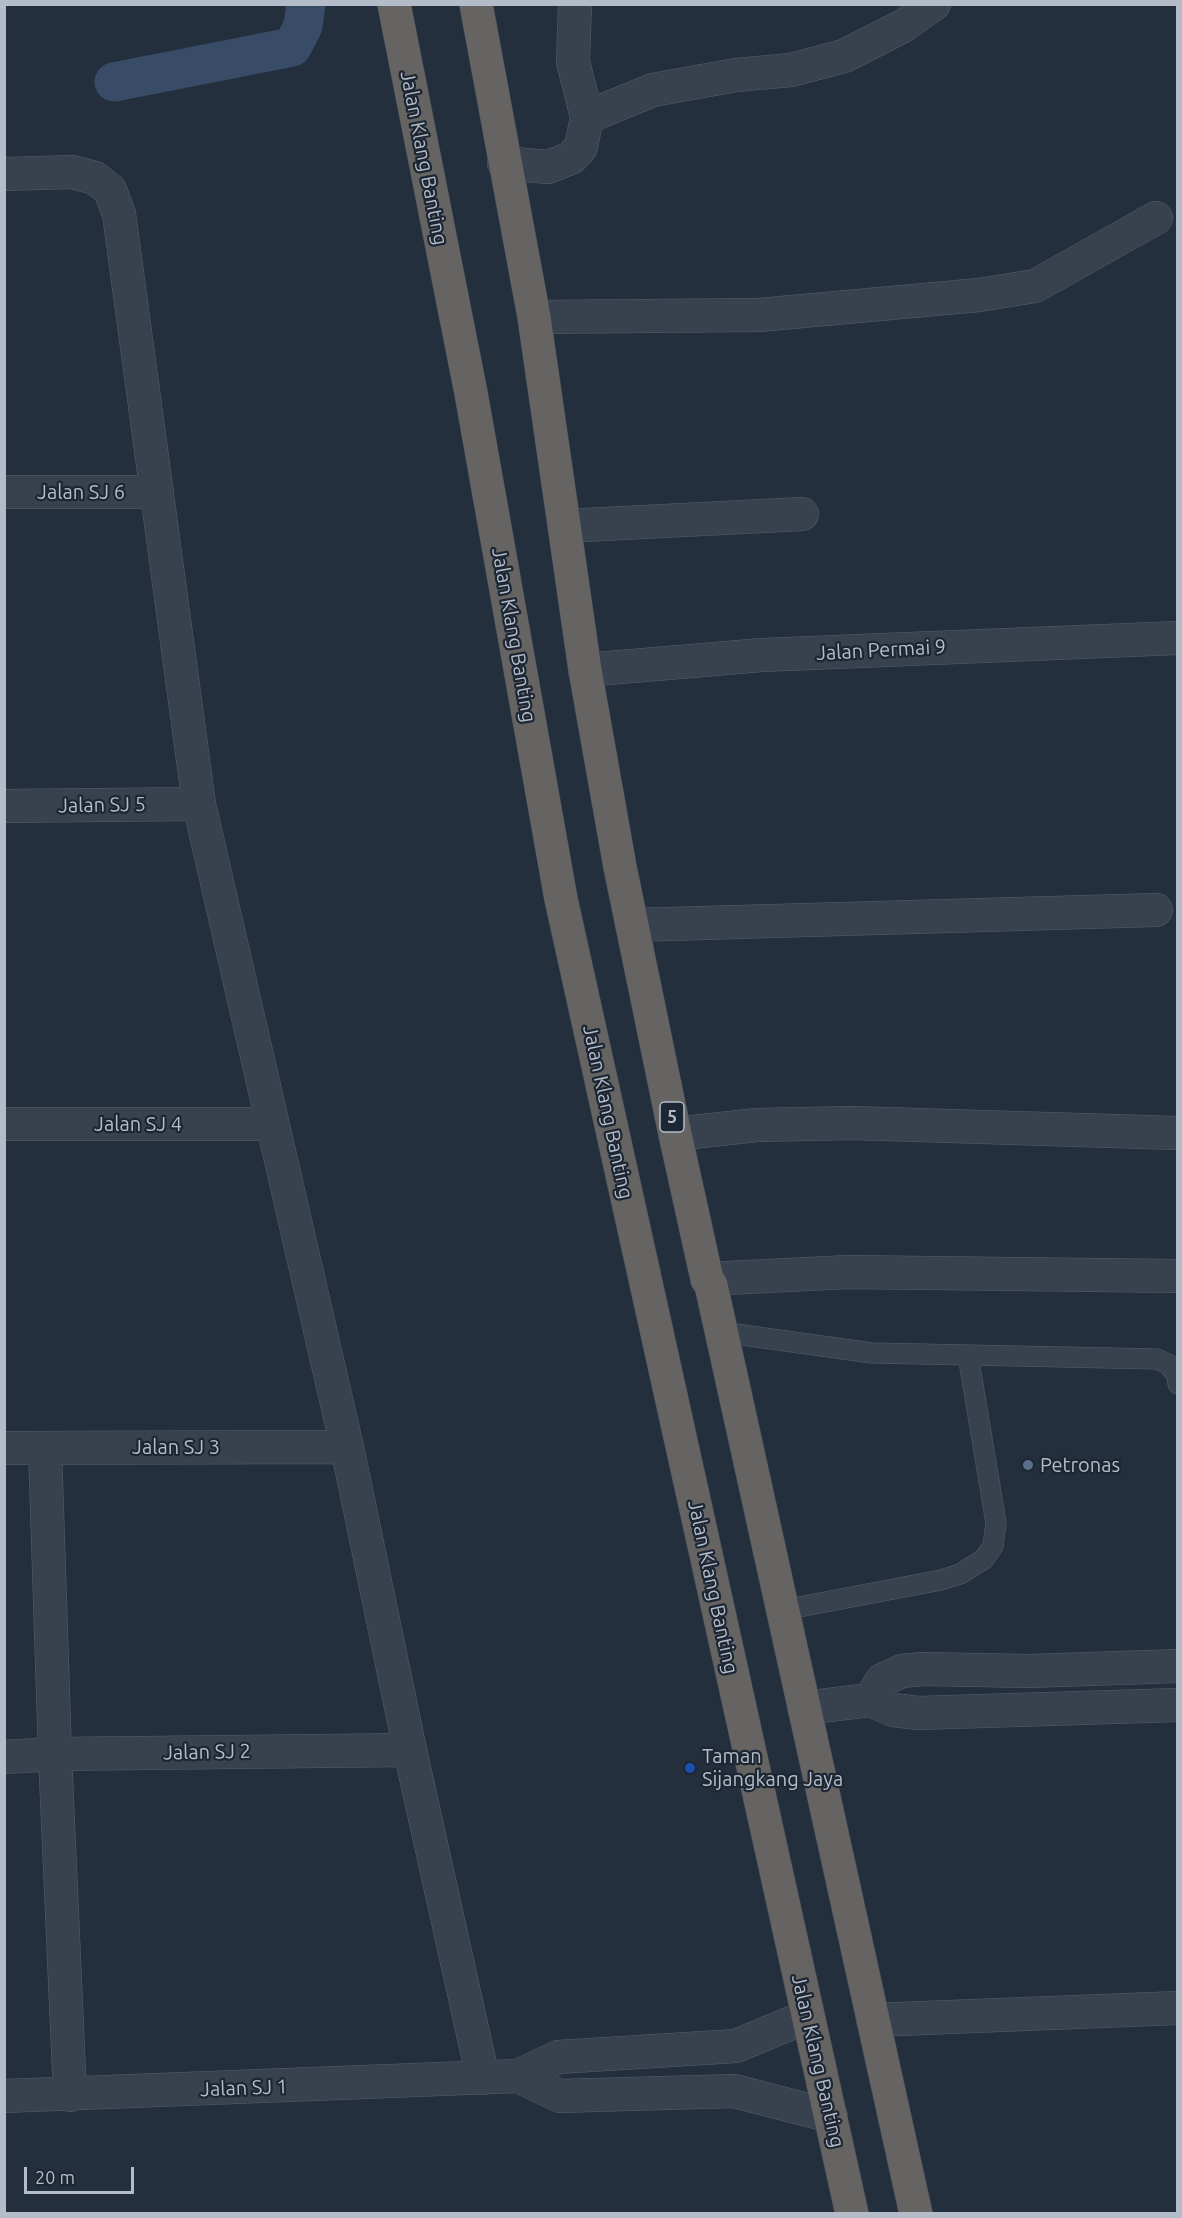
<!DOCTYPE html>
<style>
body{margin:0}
#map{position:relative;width:1182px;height:2218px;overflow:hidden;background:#242f3e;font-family:Ubuntu,sans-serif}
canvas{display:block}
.frame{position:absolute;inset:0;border:6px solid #b4bcc9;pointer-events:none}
.scale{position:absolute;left:24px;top:2167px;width:110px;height:27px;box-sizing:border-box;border:3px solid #b4bcc9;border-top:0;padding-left:8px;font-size:18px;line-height:21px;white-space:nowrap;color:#b4bcc9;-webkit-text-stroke:4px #1d2633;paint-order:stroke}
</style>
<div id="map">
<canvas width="1182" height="2218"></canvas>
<div class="frame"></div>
<div class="scale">20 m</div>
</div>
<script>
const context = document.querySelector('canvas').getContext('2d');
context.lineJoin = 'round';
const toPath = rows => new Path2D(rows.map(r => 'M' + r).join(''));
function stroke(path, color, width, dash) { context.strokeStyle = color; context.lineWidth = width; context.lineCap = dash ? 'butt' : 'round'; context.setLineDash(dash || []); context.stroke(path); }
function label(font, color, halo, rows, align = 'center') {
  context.font = font + ' Ubuntu,sans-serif'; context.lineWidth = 4.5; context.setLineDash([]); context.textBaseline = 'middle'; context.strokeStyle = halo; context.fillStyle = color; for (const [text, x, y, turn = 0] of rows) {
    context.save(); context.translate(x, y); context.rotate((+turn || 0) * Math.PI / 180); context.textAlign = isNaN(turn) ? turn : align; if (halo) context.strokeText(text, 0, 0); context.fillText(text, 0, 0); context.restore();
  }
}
stroke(toPath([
 [114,82,292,47,303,26,306,4]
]), '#394c67', 39);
const service = toPath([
 [721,1332,872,1353,968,1355,996,1523,993,1546,984,1559,960,1574,941,1580,783,1610],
 [968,1355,1157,1359,1168,1364,1177,1375,1178,1384]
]);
const minor = toPath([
 [587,117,653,90,736,75,791,70,844,56,903,26,934,4],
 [504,163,548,167,571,158,581,147,587,117,573,62,575,4],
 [4,174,72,172,95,178,110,190,119,214,199,804,347,1447,410,1750,483,2078],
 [534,317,759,315,979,295,1035,286,1156,218],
 [4,492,157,492],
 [564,526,802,514],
 [585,670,762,655,1178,638],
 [4,806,199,804],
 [633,925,1156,910],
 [4,1124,272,1124],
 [675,1134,757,1125,852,1123,1177,1133],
 [707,1279,848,1272,1178,1276],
 [4,1448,347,1447],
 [45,1448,55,1754,70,2095],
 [870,1700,893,1710,918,1713,1178,1705],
 [804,1708,870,1700,882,1680,902,1671,922,1669,1029,1671,1178,1666],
 [4,1757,55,1754,410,1750],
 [873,2020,1178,2008],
 [518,2076,560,2096,734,2091,831,2116],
 [4,2096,518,2076,558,2057,736,2046,808,2016]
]);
const trunk = toPath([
 [394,4,471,393,561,899,852,2214],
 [476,4,534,317,585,670,620,867,675,1134,707,1279,711,1285,916,2214]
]);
stroke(service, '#565f6c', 21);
stroke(minor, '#565f6c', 34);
stroke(trunk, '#434c59', 34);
stroke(service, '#38414e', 20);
stroke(minor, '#38414e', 33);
stroke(trunk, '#656462', 33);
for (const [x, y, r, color] of [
 [1028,1465,6,"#5c6f8a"],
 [690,1768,6,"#1a4fb4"]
]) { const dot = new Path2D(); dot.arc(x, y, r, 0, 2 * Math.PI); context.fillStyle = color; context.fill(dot); stroke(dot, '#1d2633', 2); }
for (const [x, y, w] of [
 [672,1117,24]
]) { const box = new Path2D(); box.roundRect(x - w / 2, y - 15, w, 30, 4.5); context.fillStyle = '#1d2633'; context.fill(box); stroke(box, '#b4bcc9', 1.5); }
label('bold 18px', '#b4bcc9', null, [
 ["5",672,1117]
]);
label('20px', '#b4bcc9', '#1d2633', [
 ["Jalan Klang Banting",424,158,79],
 ["Jalan SJ 6",81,492],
 ["Jalan Klang Banting",514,635,80],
 ["Jalan Permai 9",881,650,-3],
 ["Jalan SJ 5",102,805,-1],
 ["Jalan Klang Banting",608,1112,78],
 ["Jalan SJ 4",138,1124],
 ["Jalan SJ 3",176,1447],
 ["Jalan Klang Banting",713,1587,78],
 ["Jalan SJ 2",207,1752,-1],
 ["Jalan Klang Banting",818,2061,77],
 ["Jalan SJ 1",244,2088,-2]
]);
label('20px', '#b4bcc9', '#1d2633', [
 ["Petronas",1040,1465],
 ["Taman",702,1756],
 ["Sijangkang Jaya",702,1779]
], 'left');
</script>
